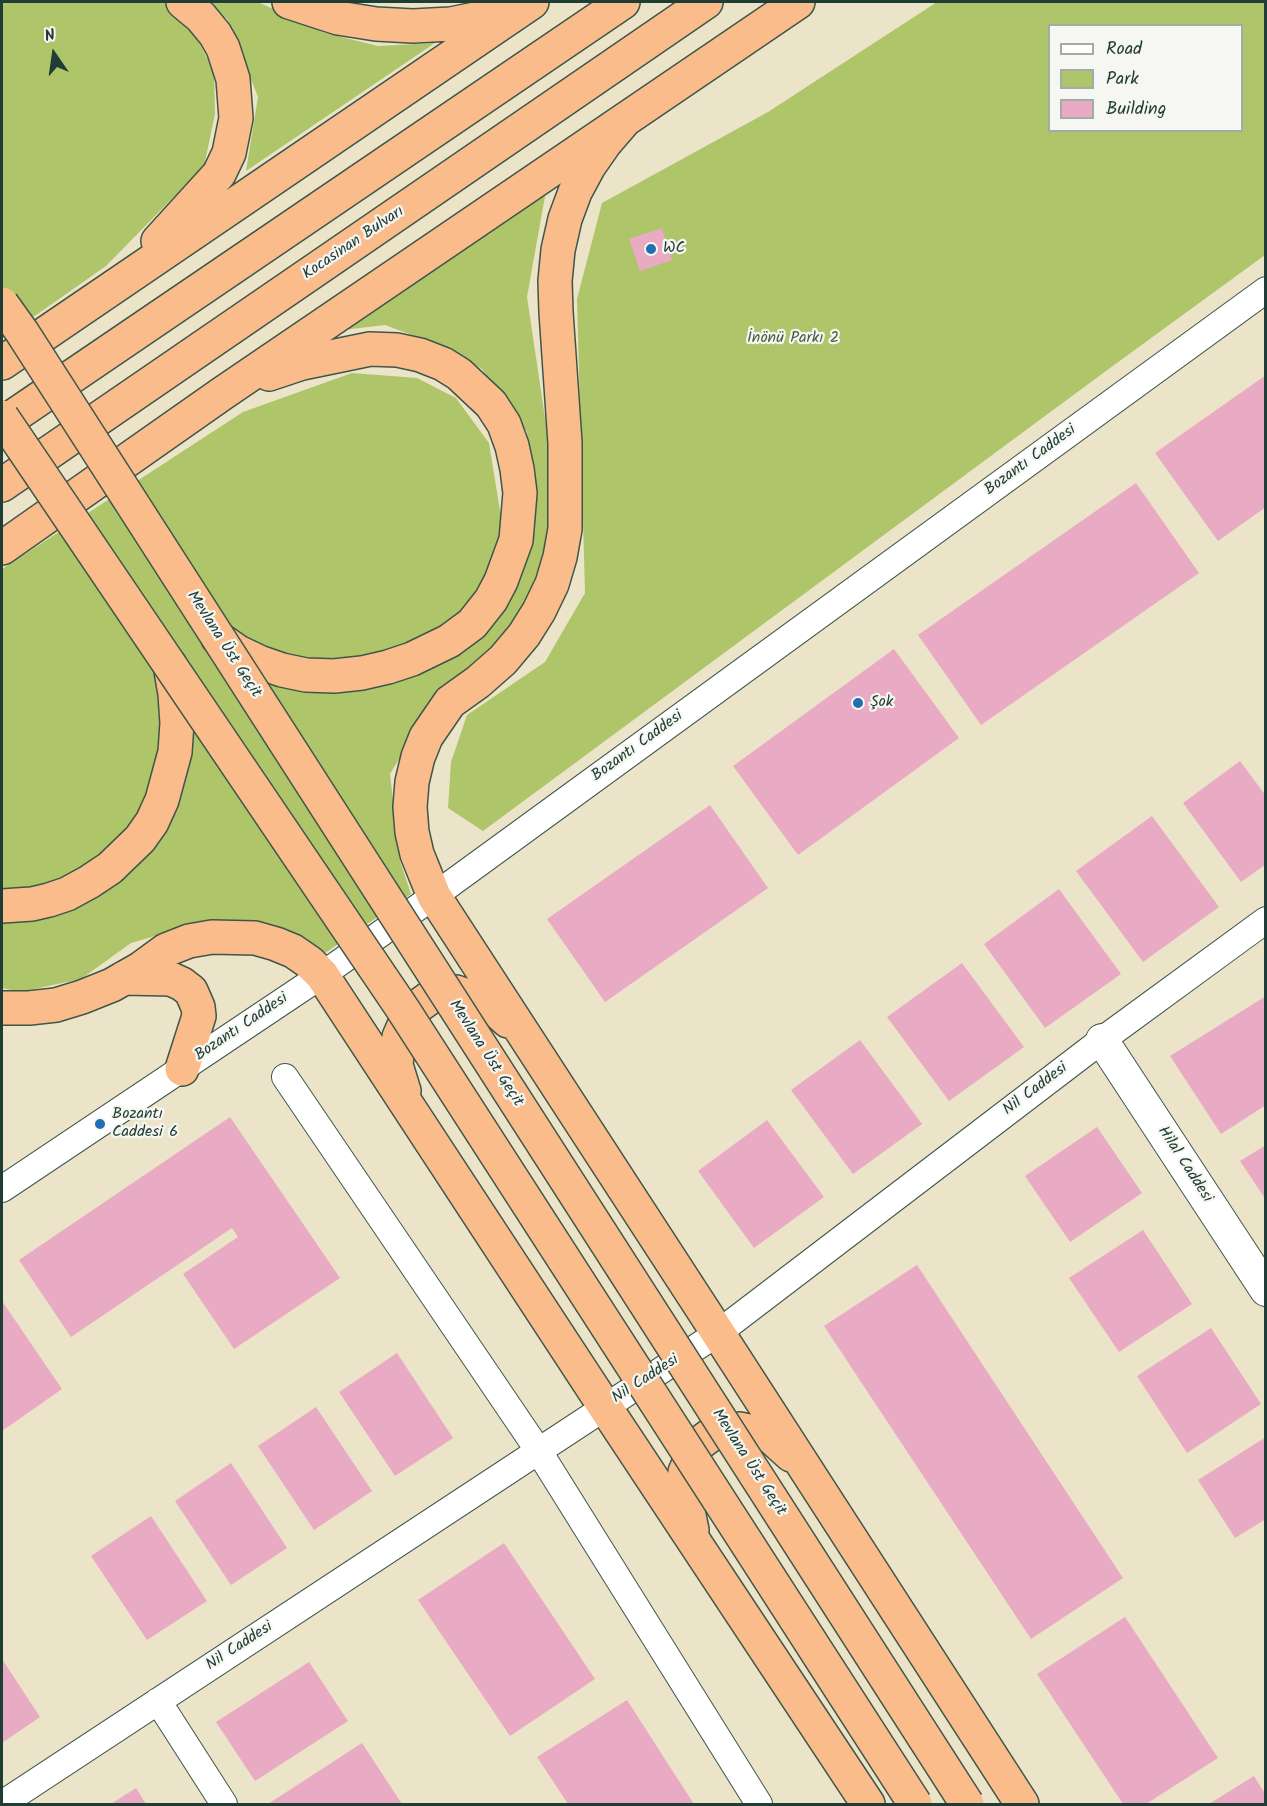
<!DOCTYPE html>
<meta charset="utf-8">
<style>
body{margin:0}
#map{position:relative;width:1267px;height:1806px;overflow:hidden;background:#ece4c8;font-family:Kalam,sans-serif}
canvas{display:block}
.frame{position:absolute;inset:0;border:3px solid #1f3d34;pointer-events:none}
.legend{position:absolute;left:1048px;top:24px;width:195px;height:108px;box-sizing:border-box;background:#f6f6f2;border:2px solid #a0aca6;margin:0;padding:8px 10px;list-style:none;font-size:18px;color:#1f3d34}
.legend li{display:flex;align-items:center;gap:12px;height:30px}
.legend b{width:30px;border:2px solid #a0aca6}
.north{position:absolute;left:24px;top:24px;width:60px;height:60px;-webkit-text-stroke:4px #f6f6f2;paint-order:stroke;rotate:347deg;font-size:16px;font-weight:700;line-height:24px;text-align:center;color:#1f3d34}
.north::after{content:'';display:block;margin:auto;width:21px;height:27px;background:#1f3d34;clip-path:polygon(50% 0,100% 100%,50% 72%,0 100%)}
</style>
<div id="map">
<canvas width="1267" height="1806"></canvas>
<div class="frame"></div>
<ul class="legend">
<li><b style="height:8px;background:#fff"></b>Road</li>
<li><b style="height:16px;background:#aec569"></b>Park</li>
<li><b style="height:16px;background:#e9aac3"></b>Building</li>
</ul>
<div class="north">N</div>
</div>
<script>
const context = document.querySelector('canvas').getContext('2d');
context.lineJoin = 'round';
function paint(path, color) { context.fillStyle = color; context.fill(path, 'evenodd'); }
const toPath = rows => new Path2D(rows.map(r => 'M' + r).join(''));
function stroke(path, color, width, dash) { context.strokeStyle = color; context.lineWidth = width; context.lineCap = dash ? 'butt' : 'round'; context.setLineDash(dash || []); context.stroke(path); }
function label(font, color, halo, rows, align = 'center') {
  context.font = font + ' Kalam,sans-serif'; context.lineWidth = 4.5; context.setLineDash([]); context.textBaseline = 'middle'; context.strokeStyle = halo; context.fillStyle = color; for (const [text, x, y, turn = 0] of rows) {
    context.save(); context.translate(x, y); context.rotate((+turn || 0) * Math.PI / 180); context.textAlign = isNaN(turn) ? turn : align; if (halo) context.strokeText(text, 0, 0); context.fillText(text, 0, 0); context.restore();
  }
}
paint(toPath([
 [2,2,177,2,171,12,196,37,214,71,215,114,204,166,106,266,2,339],
 [209,2,258,2,325,33,378,46,435,43,246,171,258,97,228,20],
 [937,2,1265,2,1265,255,1110,368,483,831,448,808,451,762,467,715,545,662,585,593,577,299,602,203,768,112],
 [1050,26,1242,26,1242,130,1050,130],
 [547,185,527,297,548,438,551,534,536,587,512,628,437,696,390,774,400,861,411,894,325,953,263,925,193,925,131,943,81,979,20,992,2,988,2,569,243,412,352,373,417,378,456,398,489,443,500,511,535,521,527,432,482,369,444,347,385,325,343,330]
]), '#aec569');
paint(toPath([
 [662,228,672,260,640,271,629,239],
 [1266,375,1266,507,1218,541,1155,453],
 [1136,483,1199,573,981,725,918,635],
 [894,649,959,738,798,855,733,766],
 [1240,761,1266,796,1266,864,1241,882,1183,803],
 [710,805,768,888,605,1002,547,919],
 [1152,816,1219,907,1143,962,1076,871],
 [1059,889,1121,974,1045,1028,984,944],
 [962,963,1024,1047,949,1101,887,1017],
 [1266,996,1266,1105,1221,1134,1170,1056],
 [860,1040,922,1124,853,1174,791,1090],
 [230,1117,340,1278,234,1349,183,1274,238,1237,232,1228,71,1337,19,1260],
 [767,1120,824,1197,754,1248,698,1171],
 [1097,1127,1142,1193,1070,1242,1025,1176],
 [1266,1145,1266,1200,1240,1161],
 [1143,1230,1192,1304,1119,1352,1069,1278],
 [917,1265,1123,1578,1031,1639,824,1326],
 [2,1301,62,1389,2,1431],
 [1211,1328,1261,1404,1187,1453,1137,1376],
 [397,1353,453,1438,395,1476,339,1392],
 [316,1407,372,1491,314,1530,258,1446],
 [1266,1437,1266,1519,1235,1538,1198,1480],
 [231,1463,287,1548,231,1585,175,1501],
 [151,1516,207,1601,147,1640,91,1556],
 [504,1543,595,1679,510,1736,418,1600],
 [1125,1617,1218,1758,1146,1804,1123,1804,1037,1674],
 [2,1659,40,1717,2,1743],
 [309,1662,348,1721,255,1781,216,1722],
 [627,1700,670,1767,694,1804,568,1804,537,1757],
 [362,1743,402,1804,268,1804],
 [1254,1776,1266,1795,1266,1804,1209,1804],
 [136,1788,146,1804,111,1804]
]), '#e9aac3');
const minor = toPath([
 [285,1077,538,1450,759,1804],
 [2,1189,322,975,434,896,1266,290],
 [158,1701,224,1804],
 [2,1804,718,1333,1102,1040,1266,920]
]);
const tertiary = toPath([
 [1102,1040,1266,1290]
]);
const trunk = toPath([
 [289,2,338,18,376,24,413,26,451,24,504,13],
 [624,121,605,143,589,166,575,192,565,219,558,250,555,281,556,312,565,443,565,529,560,557,552,584,539,611,524,635,503,660,478,682,450,702,426,737,418,757,412,782,410,807,412,832,417,854,434,896,718,1333,1022,1804],
 [158,241,219,174,229,153,236,118,233,79,223,48,215,34,201,17,183,2],
 [2,363,532,2],
 [2,424,623,2],
 [2,485,706,2],
 [2,548,223,393,798,2],
 [218,638,238,652,259,662,282,670,306,675,334,676,362,673,388,667,412,659,449,641,472,624,491,600,501,581,516,540,520,493,517,469,512,446,504,424,491,404,459,374,443,364,420,355,397,350,370,349,302,363,269,374],
 [2,906,32,904,49,900,67,894,89,882,110,868,140,839,152,822,162,800,175,752,177,723,175,694,170,665],
 [124,978,171,979,182,984,191,991,198,1007,199,1016,182,1069],
 [2,1008,29,1008,56,1005,82,997,112,985,140,969,166,950,189,941,212,937,255,938,276,944,293,951,309,962,322,975,605,1407,868,1804],
 [404,1091,396,1065,399,1037,410,1012,432,996,456,992,490,1005,508,1021],
 [692,1530,686,1501,685,1472,697,1445,712,1434,740,1429,770,1436,791,1455]
]);
stroke(minor, '#3e564a', 28);
stroke(tertiary, '#3e564a', 34);
stroke(trunk, '#3e564a', 36);
stroke(minor, '#fff', 26);
stroke(tertiary, '#fff', 32);
stroke(trunk, '#fabc8b', 33);
const trunkBridge = toPath([
 [2,304,22,332,967,1804],
 [2,417,402,1008,915,1804]
]);
stroke(trunkBridge, '#3e564a', 36, []);
stroke(trunkBridge, '#fabc8b', 33);
for (const [x, y, r, color] of [
 [651,249,6,"#1f6fb2"],
 [858,703,6,"#1f6fb2"],
 [100,1124,6,"#1f6fb2"]
]) { const dot = new Path2D(); dot.arc(x, y, r, 0, 2 * Math.PI); context.fillStyle = color; context.fill(dot); stroke(dot, '#f6f6f2', 2); }
label('16px', '#1f3d34', '#f6f6f2', [
 ["Kocasinan Bulvarı",354,244,-34],
 ["Bozantı Caddesi",1031,461,-36],
 ["Mevlana Üst Geçit",223,645,57],
 ["Bozantı Caddesi",638,747,-36],
 ["Bozantı Caddesi",242,1028,-34],
 ["Mevlana Üst Geçit",485,1054,57],
 ["Nil Caddesi",1036,1090,-37],
 ["Hilal Caddesi",1184,1165,57],
 ["Nil Caddesi",646,1380,-33],
 ["Mevlana Üst Geçit",748,1463,57],
 ["Nil Caddesi",240,1647,-33]
]);
label('16px', '#1f3d34', '#f6f6f2', [
 ["WC",663,249],
 ["Şok",870,703],
 ["Bozantı",112,1115],
 ["Caddesi 6",112,1133]
], 'left');
label('16px', '#435f41', '#f6f6f2', [
 ["İnönü Parkı 2",793,339]
]);
</script>
